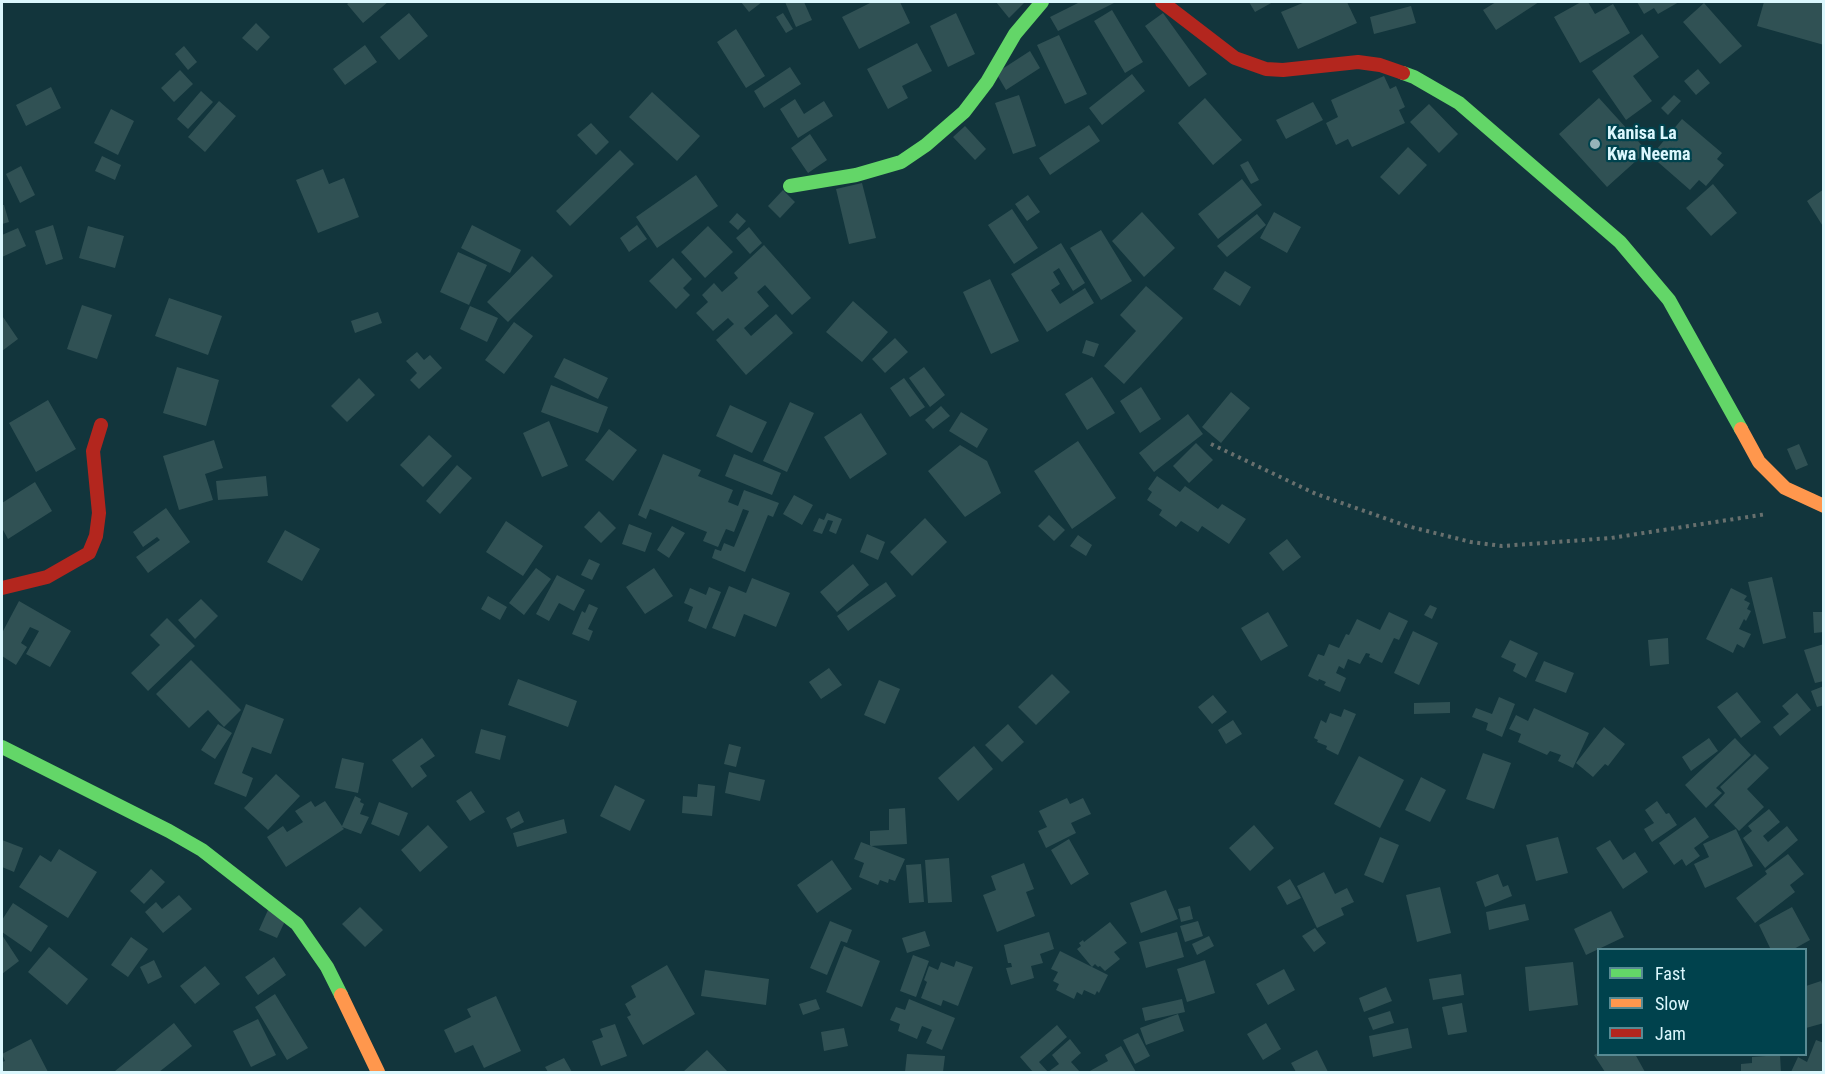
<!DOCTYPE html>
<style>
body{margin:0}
#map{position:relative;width:1825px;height:1074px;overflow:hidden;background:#12353c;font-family:"Roboto Condensed",sans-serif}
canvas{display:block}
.frame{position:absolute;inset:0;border:3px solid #dbf7fd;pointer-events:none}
.legend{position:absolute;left:1597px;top:948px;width:210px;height:108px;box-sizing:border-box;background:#00424d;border:2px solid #588a93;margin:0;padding:8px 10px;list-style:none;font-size:18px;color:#dbf7fd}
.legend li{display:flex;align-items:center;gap:12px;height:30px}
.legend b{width:30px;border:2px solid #588a93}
</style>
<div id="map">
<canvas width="1825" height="1074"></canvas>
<div class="frame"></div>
<ul class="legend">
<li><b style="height:8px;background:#63d668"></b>Fast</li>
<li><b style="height:8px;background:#ff974d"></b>Slow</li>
<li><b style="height:8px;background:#b3261e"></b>Jam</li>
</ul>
</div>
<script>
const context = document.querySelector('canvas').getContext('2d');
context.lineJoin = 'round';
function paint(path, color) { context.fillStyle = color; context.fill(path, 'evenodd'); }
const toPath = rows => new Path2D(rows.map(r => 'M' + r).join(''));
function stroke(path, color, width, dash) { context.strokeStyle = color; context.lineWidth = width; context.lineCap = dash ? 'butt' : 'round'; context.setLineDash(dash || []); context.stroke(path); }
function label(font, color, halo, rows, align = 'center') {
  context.font = font + ' "Roboto Condensed",sans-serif'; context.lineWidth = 4.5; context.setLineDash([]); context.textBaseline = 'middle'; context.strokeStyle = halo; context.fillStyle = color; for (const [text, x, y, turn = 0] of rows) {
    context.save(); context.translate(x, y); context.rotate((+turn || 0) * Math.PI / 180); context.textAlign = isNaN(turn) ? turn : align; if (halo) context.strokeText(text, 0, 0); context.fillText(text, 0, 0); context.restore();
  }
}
paint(toPath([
 [350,2,388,2,363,23,347,4],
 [741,2,762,2,749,12],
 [785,2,804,2,812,20,796,27],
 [872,2,900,2,910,23,859,49,842,17],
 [996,2,1025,2,1009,18],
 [1080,2,1116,2,1058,31,1050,17],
 [1249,2,1273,2,1255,12],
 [1305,2,1347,2,1357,23,1298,49,1281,12],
 [1496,2,1539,2,1496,30,1483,10],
 [1581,2,1588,2,1595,14,1613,4,1630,33,1580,63,1554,17],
 [1637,2,1679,2,1658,14,1654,8,1644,14],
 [1764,2,1824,2,1824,45,1757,26],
 [1704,3,1742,46,1720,64,1683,22],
 [1411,6,1416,23,1374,34,1370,17],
 [1112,10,1143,62,1125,73,1094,21],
 [409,13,428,36,399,60,380,37],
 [783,13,793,29,786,33,776,17],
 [956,13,975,54,948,67,930,26],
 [1163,13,1207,74,1189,87,1145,26],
 [256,23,270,37,257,51,242,38],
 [736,29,765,76,746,88,717,42],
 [1642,34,1659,57,1633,76,1652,101,1626,120,1592,71],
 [1059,35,1087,94,1065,104,1037,45],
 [917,43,932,71,902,86,908,98,888,109,867,69],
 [365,45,377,62,345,85,333,69],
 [184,46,197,62,188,70,175,54],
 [1030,51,1040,68,1006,90,996,73],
 [790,67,801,84,764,108,754,91],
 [1698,69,1710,83,1696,95,1684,81],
 [180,70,193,84,174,102,161,88],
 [1132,74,1145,91,1102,125,1089,108],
 [1384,76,1390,89,1396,86,1405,107,1399,110,1405,123,1352,147,1348,139,1336,145,1326,123,1338,117,1331,100],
 [51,87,61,108,26,126,16,105],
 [201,91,213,102,188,129,177,119],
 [652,92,700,136,677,161,629,117],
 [1019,95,1036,146,1013,154,995,103],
 [1674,95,1681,101,1668,115,1661,108],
 [1205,98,1242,140,1213,165,1178,123],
 [1599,98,1647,151,1607,187,1559,134],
 [795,99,804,114,824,101,833,116,798,138,780,109],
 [219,101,236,116,205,152,188,137],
 [1313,102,1323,120,1286,139,1276,120],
 [1429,104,1458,134,1439,153,1410,122],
 [111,109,134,121,118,155,94,143],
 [1682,119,1722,153,1717,159,1724,165,1706,186,1699,180,1690,190,1651,156],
 [591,123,609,142,596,155,577,135],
 [1089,125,1100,141,1050,175,1039,158],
 [965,126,986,149,975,160,953,137],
 [810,134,827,160,808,173,791,148],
 [1408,147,1427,165,1399,195,1380,177],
 [620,150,634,164,570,226,556,211],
 [102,156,121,165,115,180,95,171],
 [1248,161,1259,180,1251,184,1240,165],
 [21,166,35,195,20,203,6,174],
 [323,169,329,184,344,178,359,217,318,233,296,180],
 [696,175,718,206,657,248,636,217],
 [1242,179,1262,205,1218,239,1198,214],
 [862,183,876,238,849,244,836,189],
 [1713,184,1737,213,1711,236,1686,208],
 [1824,189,1824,228,1807,201],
 [783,190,795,202,780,218,768,206],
 [1028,195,1040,212,1027,221,1015,204],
 [2,205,4,205,9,222,2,224],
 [1012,209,1038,248,1014,264,988,225],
 [1142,212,1175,248,1144,277,1112,241],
 [1274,212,1301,227,1287,253,1260,238],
 [737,213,746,221,738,230,729,222],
 [1257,214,1266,225,1227,257,1217,246],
 [53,225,63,259,46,265,35,231],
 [472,225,521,250,510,273,461,248],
 [637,225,647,239,629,252,620,238],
 [88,226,124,236,115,268,79,258],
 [708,226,733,252,705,278,681,252],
 [749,227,762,243,750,254,736,238],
 [18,228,26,246,2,257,2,235],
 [1101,230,1132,281,1101,300,1070,248],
 [1061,243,1085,283,1073,291,1059,268,1053,272,1060,284,1051,290,1060,304,1085,288,1094,303,1047,332,1011,274],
 [764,245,811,298,792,315,765,285,757,292,769,306,744,328,751,336,776,314,793,333,746,375,716,340,734,324,728,318,713,331,696,313,708,302,702,295,714,283,722,292,738,278,734,273],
 [458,252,487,265,469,305,440,292],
 [532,256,553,276,508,322,487,302],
 [673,258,692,279,683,288,690,295,676,309,649,281],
 [1225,271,1251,287,1240,306,1213,289],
 [990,279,1019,341,991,354,963,292],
 [1146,286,1183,318,1124,384,1104,366,1136,331,1120,315],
 [169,298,222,316,208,355,155,336],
 [853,301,888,332,862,362,826,332],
 [82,305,112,315,97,359,67,349],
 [470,306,498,318,487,342,460,329],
 [378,312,382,323,355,333,351,321],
 [3,317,18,339,2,351,2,318],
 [514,322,533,336,504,374,485,360],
 [895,338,908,352,885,373,872,359],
 [1086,340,1099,344,1094,357,1082,353],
 [417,352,424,360,430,355,442,368,419,389,410,380,417,373,406,361],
 [564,358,608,378,598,399,554,377],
 [177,367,219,380,206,426,163,413],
 [924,367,945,395,930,407,909,378],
 [1092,377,1115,413,1087,430,1065,394],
 [359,378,375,395,347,422,331,406],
 [904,378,925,407,910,417,890,388],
 [551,385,608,407,598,433,541,412],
 [1141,387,1161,419,1140,433,1120,401],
 [1231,392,1250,408,1221,443,1202,427],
 [48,400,76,449,36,472,9,423],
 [790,402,814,413,787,472,763,461],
 [730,405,767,422,752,453,716,436],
 [941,406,950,416,933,429,925,420],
 [961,412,988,429,977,448,949,431],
 [861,413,887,454,850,479,824,437],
 [1188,414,1203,434,1154,472,1139,453],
 [549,421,568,466,542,477,523,433],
 [609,429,637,450,613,481,585,460],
 [429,435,452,456,423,487,400,465],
 [214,440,223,468,205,474,213,500,179,510,163,456],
 [1078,441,1116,498,1072,529,1034,471],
 [1196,443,1213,460,1189,483,1173,466],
 [1799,444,1808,465,1796,470,1787,449],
 [960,445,987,461,1001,493,965,517,928,471],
 [663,454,701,470,698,476,733,490,728,502,738,506,744,490,779,503,773,517,768,515,745,572,712,558,715,549,721,551,724,543,734,547,749,511,743,509,734,532,726,529,718,547,703,541,707,532,650,509,646,519,638,515],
 [734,454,781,473,772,495,725,476],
 [457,465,472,478,440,514,426,501],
 [266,476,268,496,218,500,216,481],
 [1157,476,1180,492,1185,486,1218,509,1222,504,1246,519,1229,544,1202,526,1198,532,1181,521,1176,527,1159,515,1162,510,1147,500,1152,492,1148,489],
 [35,482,52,511,8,539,2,528,2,503],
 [794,495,813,505,802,525,783,514],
 [166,508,190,542,148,573,136,557,160,540,157,537,143,547,133,532],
 [599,511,616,528,601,543,584,527],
 [827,513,842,519,836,534,829,531,833,521,828,520,822,534,813,531,819,518,824,520],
 [1049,515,1065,530,1054,541,1038,526],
 [925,518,947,542,912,576,890,552],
 [506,521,543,546,523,576,486,552],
 [629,524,652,533,645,552,622,544],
 [672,526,685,533,669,558,657,550],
 [285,530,320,549,302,581,267,562],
 [867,534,885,542,878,560,860,552],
 [1078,535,1092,545,1086,556,1070,546],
 [1287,539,1301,557,1283,571,1269,553],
 [589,559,600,564,592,580,581,575],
 [853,564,869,585,837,612,820,592],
 [536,568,551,579,524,615,509,603],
 [654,568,673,596,645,614,626,587],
 [557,575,585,590,574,611,559,603,549,621,536,614],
 [1772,577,1786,638,1763,644,1748,582],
 [752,578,790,593,776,627,744,614,735,637,712,628,729,586,746,593],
 [886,582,896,596,848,631,837,616],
 [709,587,721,592,706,629,688,621,693,607,684,603,690,588,706,595],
 [1731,588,1747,596,1744,600,1750,603,1747,609,1751,611,1746,621,1744,619,1739,629,1751,634,1744,648,1737,644,1733,653,1706,639],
 [488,596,507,607,500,620,481,609],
 [201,599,218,616,195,639,178,620],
 [19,601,71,631,50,667,26,654,39,631,30,627,21,643,27,647,16,665,2,656,2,633],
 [589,604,598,608,588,629,593,631,589,641,572,634,582,611,585,613],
 [1430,605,1437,608,1432,619,1424,615],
 [1268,612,1288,646,1261,661,1241,628],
 [1389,612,1408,621,1399,640,1394,638,1382,663,1369,657,1370,654,1366,653,1360,664,1348,659,1344,669,1339,666,1336,673,1346,678,1340,692,1324,685,1326,682,1319,679,1318,681,1308,676,1318,654,1324,656,1329,644,1339,648,1346,634,1349,635,1357,619,1380,630],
 [1813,612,1824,612,1824,632,1814,633],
 [167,618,195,646,148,691,131,673,160,645,150,635],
 [1413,631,1438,643,1419,685,1394,673],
 [1668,638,1669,664,1650,666,1648,640],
 [1510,640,1538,653,1526,678,1513,671,1516,664,1501,657],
 [1824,644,1824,681,1815,683,1804,650],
 [191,660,241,710,224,727,208,710,189,728,156,694],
 [1544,661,1574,673,1566,693,1535,681],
 [829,668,842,685,821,699,809,682],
 [1052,674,1070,692,1036,725,1018,707],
 [518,679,577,701,568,727,508,705],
 [879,680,900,689,885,724,864,715],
 [1824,686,1824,705,1817,707,1811,691],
 [1737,692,1761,722,1741,738,1717,707],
 [1797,693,1811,710,1780,736,1773,727,1789,714,1782,706],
 [1213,695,1227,712,1212,724,1198,707],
 [1499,697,1515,704,1502,737,1486,730,1488,723,1472,717,1476,708,1492,714],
 [1450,702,1450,713,1414,714,1414,703],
 [246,704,284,719,271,754,252,747,242,773,253,778,246,797,214,784],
 [1534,708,1589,733,1573,768,1558,761,1561,755,1550,751,1547,755,1518,742,1521,734,1509,729,1516,715,1528,721],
 [1344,709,1356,714,1338,755,1326,749,1327,746,1317,742,1318,740,1314,738,1321,720,1326,723,1330,713,1341,717],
 [1233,720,1242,734,1226,744,1218,730],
 [218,724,232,733,215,759,201,750],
 [1008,724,1024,742,1002,762,985,745],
 [1604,727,1625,744,1608,766,1605,764,1593,777,1576,763],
 [481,729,506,736,500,760,475,753],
 [422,738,435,756,420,766,427,776,412,788,392,760],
 [1709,738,1718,751,1691,771,1682,757],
 [1735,738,1751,755,1716,788,1722,793,1706,808,1685,785],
 [729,744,741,747,736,767,724,764],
 [974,746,993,769,958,801,938,778],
 [1483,753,1511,763,1494,809,1466,799],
 [1755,754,1769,768,1747,789,1764,807,1739,831,1714,805,1725,793,1720,787],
 [1359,756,1404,780,1380,828,1334,804],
 [342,758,364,763,358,793,335,788],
 [729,772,765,780,760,801,725,793],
 [276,774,300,796,268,830,244,808],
 [1421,777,1446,790,1430,822,1405,810],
 [698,784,715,786,712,816,682,813,683,796,697,797],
 [615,785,645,800,630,831,600,816],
 [471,791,485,812,470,821,456,801],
 [355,796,361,799,360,802,364,804,360,814,369,817,361,834,342,827,344,829,286,867,267,837,283,826,287,832,303,822,295,811,311,801,315,807,325,801,342,826],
 [1067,798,1070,804,1083,798,1091,814,1071,823,1076,833,1046,848,1038,831,1047,827,1039,811],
 [1657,801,1666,814,1669,813,1677,825,1652,842,1644,829,1654,823,1645,810],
 [379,802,408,813,399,836,371,824],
 [905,808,907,844,870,846,870,831,889,830,889,809],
 [1769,809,1780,822,1763,836,1768,842,1787,826,1798,840,1765,868,1743,838,1752,831,1748,826],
 [519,811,524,822,511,829,506,818],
 [1695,817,1709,837,1694,848,1700,856,1686,866,1682,859,1674,865,1659,843],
 [564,819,567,833,517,847,513,833],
 [428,825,448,847,420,872,401,850],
 [1254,825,1274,848,1250,871,1229,848],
 [1736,829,1753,866,1705,888,1694,864,1709,857,1703,844],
 [1380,837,1399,845,1383,883,1364,875],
 [1558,837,1568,873,1536,881,1526,845],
 [1069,839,1089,874,1071,885,1051,850],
 [2,840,23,848,14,872,2,867],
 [1610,840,1623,860,1635,852,1648,872,1623,889,1596,848],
 [861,842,905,859,895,881,889,879,888,883,880,880,878,885,859,877,864,863,854,859],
 [59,849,97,872,68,918,19,887,40,855,51,862],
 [1788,854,1804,874,1790,885,1795,892,1755,923,1736,898,1767,874,1765,871],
 [949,858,952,902,928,903,925,860],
 [832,860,852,889,817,913,797,885],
 [1024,863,1034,889,1026,892,1035,916,997,932,983,895,996,890,991,876],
 [921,864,924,902,909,903,906,865],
 [151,869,165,882,144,904,130,891],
 [1324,872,1335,894,1347,888,1354,902,1341,908,1344,915,1317,928,1297,886],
 [1498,874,1503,887,1508,885,1512,896,1485,907,1476,882],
 [1290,879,1301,898,1287,905,1277,887],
 [1440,887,1451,933,1417,942,1406,895],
 [1166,890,1178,919,1141,933,1130,903],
 [179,895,192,909,163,933,145,912,156,902,162,909],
 [13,903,48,926,31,952,2,932,2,920],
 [1525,904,1529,920,1489,930,1486,912],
 [1190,906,1193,919,1181,922,1178,909],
 [360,907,383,930,365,947,342,924],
 [1792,907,1810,940,1792,950,1771,950,1759,925],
 [268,910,286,919,277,938,259,930],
 [1611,911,1624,937,1586,955,1574,929],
 [830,921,852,930,847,943,841,941,827,975,810,968],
 [1198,921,1203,936,1185,942,1180,926],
 [1110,922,1127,943,1114,952,1120,959,1105,971,1100,966,1098,967,1095,964,1092,967,1077,949,1081,946,1079,943,1083,940,1084,942],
 [1315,928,1326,943,1314,952,1302,936],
 [925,931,930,946,907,953,902,938],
 [1049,932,1054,949,1040,954,1043,963,1031,966,1034,978,1011,985,1006,968,1012,967,1011,963,1008,963,1004,945],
 [1177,932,1184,957,1146,968,1139,942],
 [2,935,19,961,2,974],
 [1209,936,1214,946,1197,955,1192,944],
 [131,937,148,949,128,977,111,965],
 [844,946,880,961,862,1007,826,992],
 [49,947,88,979,67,1005,28,972],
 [1060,951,1108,975,1099,993,1097,991,1095,995,1084,990,1082,995,1077,992,1074,999,1056,990,1059,984,1053,981,1058,972,1051,969],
 [913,955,929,961,916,997,900,991],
 [274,957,286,975,258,995,245,977],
 [154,960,162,977,148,984,140,967],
 [1205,960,1215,993,1187,1002,1177,969],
 [956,961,973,967,958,1006,943,1000,941,1006,921,998,927,982,924,980,929,966,938,970,941,962,954,967],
 [1573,962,1578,1005,1529,1011,1525,967],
 [667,965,695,1014,643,1045,627,1017,631,1015,625,1004,636,997,631,986],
 [205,966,220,984,195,1004,180,986],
 [1284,969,1295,990,1268,1005,1256,984],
 [705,970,769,979,766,1005,701,996],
 [1461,974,1464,995,1433,1000,1429,979],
 [1821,981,1824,990,1824,1023,1806,1028,1806,986],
 [1386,987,1392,1001,1364,1012,1359,998],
 [275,994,308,1048,287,1060,255,1007],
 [496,996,521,1051,484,1068,473,1045,455,1053,444,1030,471,1017,467,1009],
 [816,999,820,1009,803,1015,799,1004],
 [909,999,955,1018,942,1050,926,1043,932,1030,922,1026,917,1039,898,1031,900,1024,890,1020,896,1007,905,1010],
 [1182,999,1185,1012,1145,1021,1142,1008],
 [1462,1003,1467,1032,1448,1035,1442,1007],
 [1390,1011,1394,1023,1373,1030,1368,1018],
 [1178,1014,1184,1031,1146,1045,1140,1028],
 [258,1019,276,1055,251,1067,233,1031],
 [174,1023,192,1046,159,1072,117,1072,115,1071],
 [1266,1023,1281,1049,1263,1060,1247,1034],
 [615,1024,627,1056,601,1066,592,1041,603,1037,600,1029],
 [1057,1025,1067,1037,1039,1062,1048,1072,1033,1072,1020,1057],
 [844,1028,848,1046,824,1051,821,1032],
 [1408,1028,1412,1048,1373,1057,1369,1036],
 [1138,1033,1150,1056,1135,1064,1123,1040],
 [31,1039,48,1072,2,1072,2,1062,5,1061,2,1054],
 [1070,1039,1081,1053,1071,1062,1080,1072,1048,1072,1059,1064,1052,1055],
 [1816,1040,1824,1043,1824,1072,1791,1072,1798,1057,1807,1062],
 [1121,1046,1136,1072,1088,1072,1108,1061,1105,1055],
 [707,1050,728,1072,683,1072],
 [1317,1050,1328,1072,1296,1072,1291,1063],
 [1598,1053,1598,1054,1635,1054,1645,1072,1605,1072,1594,1055],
 [907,1054,945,1056,943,1072,905,1072],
 [1780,1055,1781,1072,1741,1072,1741,1064,1752,1063,1752,1057],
 [564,1058,572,1072,548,1072,545,1067]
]), '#305154');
stroke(toPath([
 [1211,444,1316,494,1407,526,1471,542,1502,546,1611,538,1767,514]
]), '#68706e', 4, [3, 4.5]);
stroke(toPath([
 [1403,73,1414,77,1459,103,1620,242,1669,300,1741,429],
 [790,186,856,175,901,162,926,145,964,112,987,82,1015,34,1042,2],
 [2,747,169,831,202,850,297,924,327,967,341,995]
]), '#63d668', 14);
stroke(toPath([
 [1741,429,1759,462,1785,488,1824,506],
 [341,995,378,1072]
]), '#ff974d', 14);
stroke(toPath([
 [1162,2,1235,58,1266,69,1283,70,1358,62,1380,65,1403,73],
 [2,588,47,577,89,553,96,536,99,513,93,451,101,425]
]), '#b3261e', 14);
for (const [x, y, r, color] of [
 [1595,144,6,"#95b3b9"]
]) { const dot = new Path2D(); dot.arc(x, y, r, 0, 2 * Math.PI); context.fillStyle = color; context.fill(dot); stroke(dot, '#00424d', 2); }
label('bold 18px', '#dbf7fd', '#00424d', [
 ["Kanisa La",1607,134],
 ["Kwa Neema",1607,155]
], 'left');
</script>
